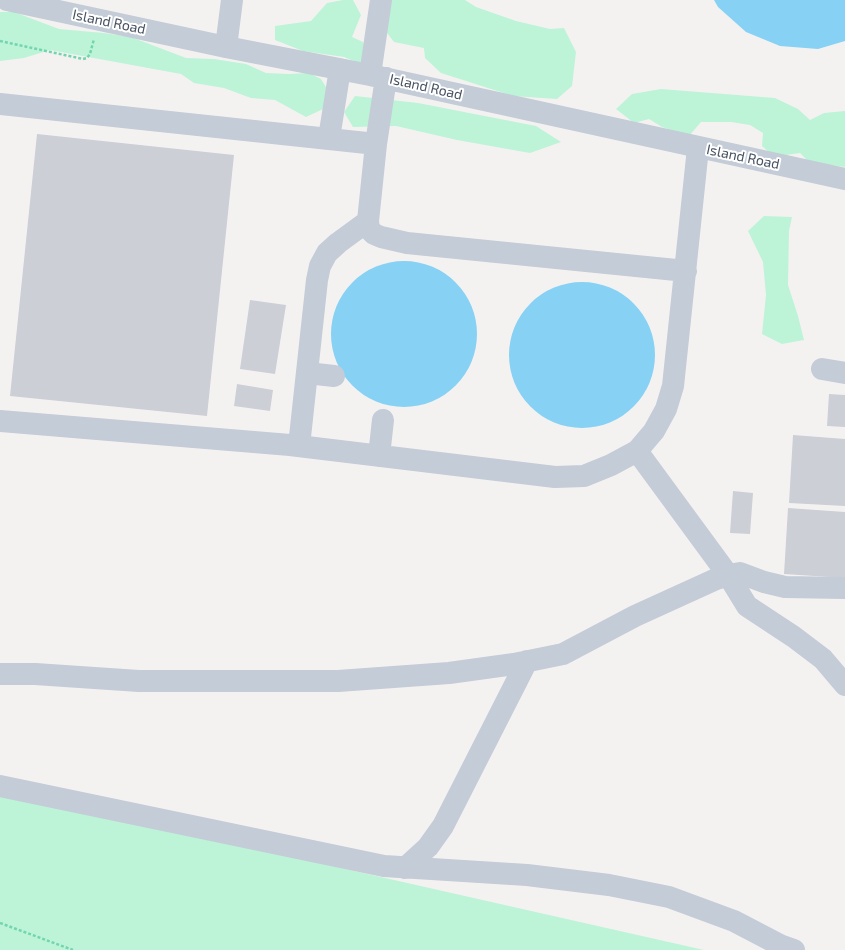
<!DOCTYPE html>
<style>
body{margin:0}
canvas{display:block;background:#f4f1f1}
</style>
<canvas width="845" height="950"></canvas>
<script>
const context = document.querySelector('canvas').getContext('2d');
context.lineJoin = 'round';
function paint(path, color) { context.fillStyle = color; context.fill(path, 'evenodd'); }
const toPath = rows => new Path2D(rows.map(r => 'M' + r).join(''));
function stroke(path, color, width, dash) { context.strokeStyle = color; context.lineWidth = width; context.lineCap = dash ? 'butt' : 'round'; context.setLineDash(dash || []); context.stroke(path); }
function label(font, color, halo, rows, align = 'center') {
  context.font = font + ' "Exo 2",sans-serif'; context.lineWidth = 4; context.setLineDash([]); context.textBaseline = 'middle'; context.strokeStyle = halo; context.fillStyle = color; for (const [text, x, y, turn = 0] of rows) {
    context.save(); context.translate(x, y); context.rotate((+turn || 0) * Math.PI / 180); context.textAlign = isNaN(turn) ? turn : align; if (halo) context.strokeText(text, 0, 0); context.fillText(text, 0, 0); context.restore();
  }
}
paint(toPath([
 [343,0,353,0,361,15,352,37,363,42,368,57,359,63,344,57,303,51,275,40,275,26,311,21,327,3],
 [389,0,465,0,476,7,516,21,550,29,564,28,576,52,572,86,557,99,513,96,441,73,425,58,424,48,394,42,384,29],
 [0,12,14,12,59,29,104,33,131,37,186,58,214,59,246,64,266,73,289,74,309,73,321,79,329,92,323,109,306,117,275,100,251,98,224,88,194,83,181,74,50,50,24,58,0,61],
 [661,89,775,98,798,109,810,120,824,113,845,111,845,167,809,162,800,153,786,155,771,154,762,146,763,133,750,125,731,122,701,122,689,136,662,127,649,119,634,123,616,109,632,94],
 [355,96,418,103,536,126,561,142,530,153,457,140,396,126,353,127,344,112],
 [764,216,792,217,789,231,788,285,798,316,804,340,782,344,762,334,766,295,763,262,748,231],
 [0,791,704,950,0,950]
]), '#bdf4d8');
paint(toPath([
 [714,0,845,0,845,41,818,49,780,46,746,32,718,7],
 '331 334a73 73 0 1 1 146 0a73 73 0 1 1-146 0Z',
 '509 355a73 73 0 1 1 146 0a73 73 0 1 1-146 0Z'
]), '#87d2f4');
paint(toPath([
 [37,134,234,155,207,416,10,396],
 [250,300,286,305,275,374,240,369],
 [237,384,273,390,270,411,234,406],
 [829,394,845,395,845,427,827,426],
 [793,435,845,439,845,506,789,503],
 [733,491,753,493,750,534,730,533],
 [788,508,845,512,845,578,784,574]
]), '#cdcfd7');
stroke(toPath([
 [0,41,83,59,87,58,90,54,94,39],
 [0,923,73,950]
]), '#72d5ae', 2.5, [3, 2]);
stroke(toPath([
 [7,0,226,47,370,75,845,179],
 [226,47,232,0],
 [370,75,381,0],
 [386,78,376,144,368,221,369,229,374,234,381,237,407,243,686,271],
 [0,104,376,144],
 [329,138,340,69],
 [822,369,845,373],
 [307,373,334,376],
 [0,421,290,445,555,477,584,476,611,465,637,451,654,431,666,409,673,386,698,148],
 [299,446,317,280,320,266,327,253,338,243,368,221],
 [379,456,383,420],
 [845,588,785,587,764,582,740,573,728,575,747,606,794,637,823,659,845,685],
 [0,674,35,674,139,681,338,681,449,673,514,664,563,654,635,616,714,580,728,575,637,451],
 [0,786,384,866,527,875,609,885,669,897,734,921,780,945,794,950],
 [405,868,428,847,443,826,527,661]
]), '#c4ccd7', 22);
label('14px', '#475261', '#fff', [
 ["Island Road",109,22,12],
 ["Island Road",426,87,13],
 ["Island Road",743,157,12]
]);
</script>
